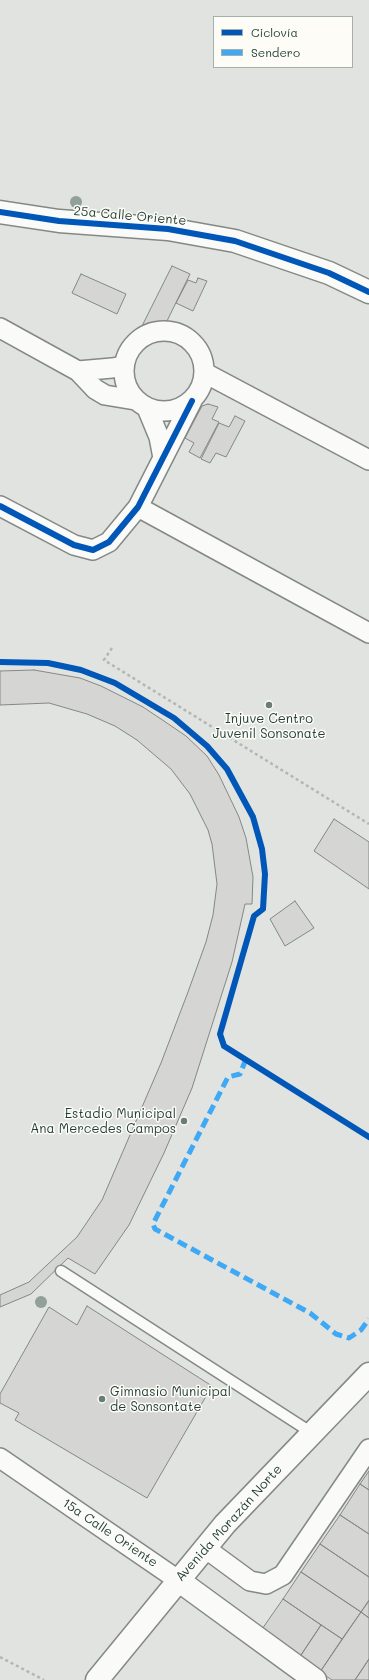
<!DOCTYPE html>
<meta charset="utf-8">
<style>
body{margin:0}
#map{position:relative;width:369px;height:1680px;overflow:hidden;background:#f3f3f0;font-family:Mali,sans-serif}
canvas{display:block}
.legend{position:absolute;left:213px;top:16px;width:140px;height:52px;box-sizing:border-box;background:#fdfcf7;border:1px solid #a4b0a9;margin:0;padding:5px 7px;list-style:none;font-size:12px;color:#1f3d34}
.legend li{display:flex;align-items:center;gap:8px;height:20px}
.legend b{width:20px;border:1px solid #a4b0a9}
</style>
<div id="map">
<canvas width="369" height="1680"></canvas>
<ul class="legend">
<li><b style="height:5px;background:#0057b8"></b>Ciclovía</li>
<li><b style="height:5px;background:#3fa9f5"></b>Sendero</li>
</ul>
</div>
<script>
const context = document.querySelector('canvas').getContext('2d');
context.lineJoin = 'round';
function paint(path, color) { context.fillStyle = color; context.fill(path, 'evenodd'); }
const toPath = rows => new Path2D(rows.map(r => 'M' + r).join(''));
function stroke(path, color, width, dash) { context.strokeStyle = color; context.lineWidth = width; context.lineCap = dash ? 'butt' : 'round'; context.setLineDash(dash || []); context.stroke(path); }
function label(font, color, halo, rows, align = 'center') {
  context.font = font + ' Mali,sans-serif'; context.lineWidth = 3; context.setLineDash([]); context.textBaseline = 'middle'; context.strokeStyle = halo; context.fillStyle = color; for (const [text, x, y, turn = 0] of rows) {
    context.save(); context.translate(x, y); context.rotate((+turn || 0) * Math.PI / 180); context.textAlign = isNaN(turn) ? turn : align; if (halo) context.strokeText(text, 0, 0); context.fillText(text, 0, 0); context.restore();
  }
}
paint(toPath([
 [0,0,369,0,369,1680,0,1680],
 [214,17,352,17,352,67,214,67]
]), '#e0e3df');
const building = toPath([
 [172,266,190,274,166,323,142,326,172,266],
 [81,274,126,294,117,314,72,293,81,274],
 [198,278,207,281,193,311,176,303,188,280,196,283,198,278],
 [208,404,218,407,212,419,219,422,200,458,189,452,194,443,185,438,202,406,208,404],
 [235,416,245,421,226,457,216,453,210,463,201,459,219,423,229,427,235,416],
 [34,670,80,678,101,686,143,707,161,719,186,736,207,756,219,775,239,817,246,838,253,877,252,904,245,904,232,962,192,1088,164,1153,129,1225,95,1274,68,1258,31,1294,0,1307,0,1295,29,1282,47,1265,77,1237,102,1200,161,1063,188,992,206,942,213,915,217,884,212,844,208,830,190,794,171,769,137,740,115,726,87,714,49,703,0,705,0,671,34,670],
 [334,819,369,842,369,889,314,851,334,819],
 [295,901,314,928,285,946,270,919,295,901],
 [87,1306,212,1386,147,1498,15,1420,19,1413,0,1403,0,1394,49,1307,77,1325,87,1306],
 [369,1471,369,1490,360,1484,369,1471],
 [360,1484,369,1490,369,1534,340,1515,360,1484],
 [340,1515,369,1534,369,1577,320,1544,340,1515],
 [320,1544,369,1577,369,1600,361,1612,301,1572,320,1544],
 [301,1572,361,1612,342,1639,283,1599,301,1572],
 [283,1599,321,1625,299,1658,260,1632,283,1599],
 [369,1601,369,1618,361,1612,369,1601],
 [361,1612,369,1618,369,1659,355,1680,332,1680,320,1672,361,1612],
 [321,1625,342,1639,320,1672,299,1658,321,1625],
 [369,1659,369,1680,355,1680,369,1659]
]);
paint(building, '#d5d6d3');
stroke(building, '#848986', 1);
const lane = toPath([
 [61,1271,312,1433]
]);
const street = toPath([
 [0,328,78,371,95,389,105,395,135,400],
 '124 371a40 40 0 1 1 80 0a40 40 0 1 1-80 0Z',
 [78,371,112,368,123,366],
 [205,373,369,460],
 [147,408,159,437,163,458],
 [0,506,74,545,93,550,109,542,138,507,192,401],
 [138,507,369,633],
 [0,1458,178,1580],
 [205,1548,250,1581,266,1584,283,1575,369,1449]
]);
const secondary = toPath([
 [0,212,59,221,168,229,235,241,329,273,369,292],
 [178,1580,315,1680],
 [97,1680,225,1524,369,1374]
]);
stroke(lane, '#848986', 13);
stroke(street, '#848986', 22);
stroke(secondary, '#848986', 25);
stroke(toPath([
 [112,648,104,660,369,824],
 [0,1657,44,1680]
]), '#b3b7b4', 2.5, [3, 3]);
stroke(lane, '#fafaf8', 10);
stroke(street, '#fafaf8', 19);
stroke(secondary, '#fafaf8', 22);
stroke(toPath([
 [246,1059,240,1074,228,1077,153,1224,155,1229,310,1313,336,1334,349,1338,361,1330,369,1319]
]), '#3fa9f5', 5, [10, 5]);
stroke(toPath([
 [0,212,59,221,168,229,235,241,329,273,369,292],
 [0,506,74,545,93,550,109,542,138,507,192,401],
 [0,662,48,663,81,670,115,683,174,718,207,746,227,769,253,817,262,849,265,874,263,909,254,916,220,1034,224,1046,369,1137]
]), '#0057b8', 6);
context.fillStyle = '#92a09a';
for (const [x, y] of [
 [76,202],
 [41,1302]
]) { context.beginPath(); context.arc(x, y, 6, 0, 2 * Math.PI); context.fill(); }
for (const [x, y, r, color] of [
 [269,705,4,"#697d76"],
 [184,1121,4,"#697d76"],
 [102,1399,4,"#697d76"]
]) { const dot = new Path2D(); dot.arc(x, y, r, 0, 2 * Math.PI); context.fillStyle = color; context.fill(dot); stroke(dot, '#fdfcf7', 1.5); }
label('13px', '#1f3d34', '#fdfcf7', [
 ["25a Calle Oriente",130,216,5],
 ["Avenida Morazán Norte",229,1523,-48],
 ["15a Calle Oriente",110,1533,34]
]);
label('13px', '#1f3d34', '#fdfcf7', [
 ["Injuve Centro",269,719],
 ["Juvenil Sonsonate",269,734],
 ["Estadio Municipal",176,1114,"right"],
 ["Ana Mercedes Campos",176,1129,"right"],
 ["Gimnasio Municipal",110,1392,"left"],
 ["de Sonsontate",110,1407,"left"]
]);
</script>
